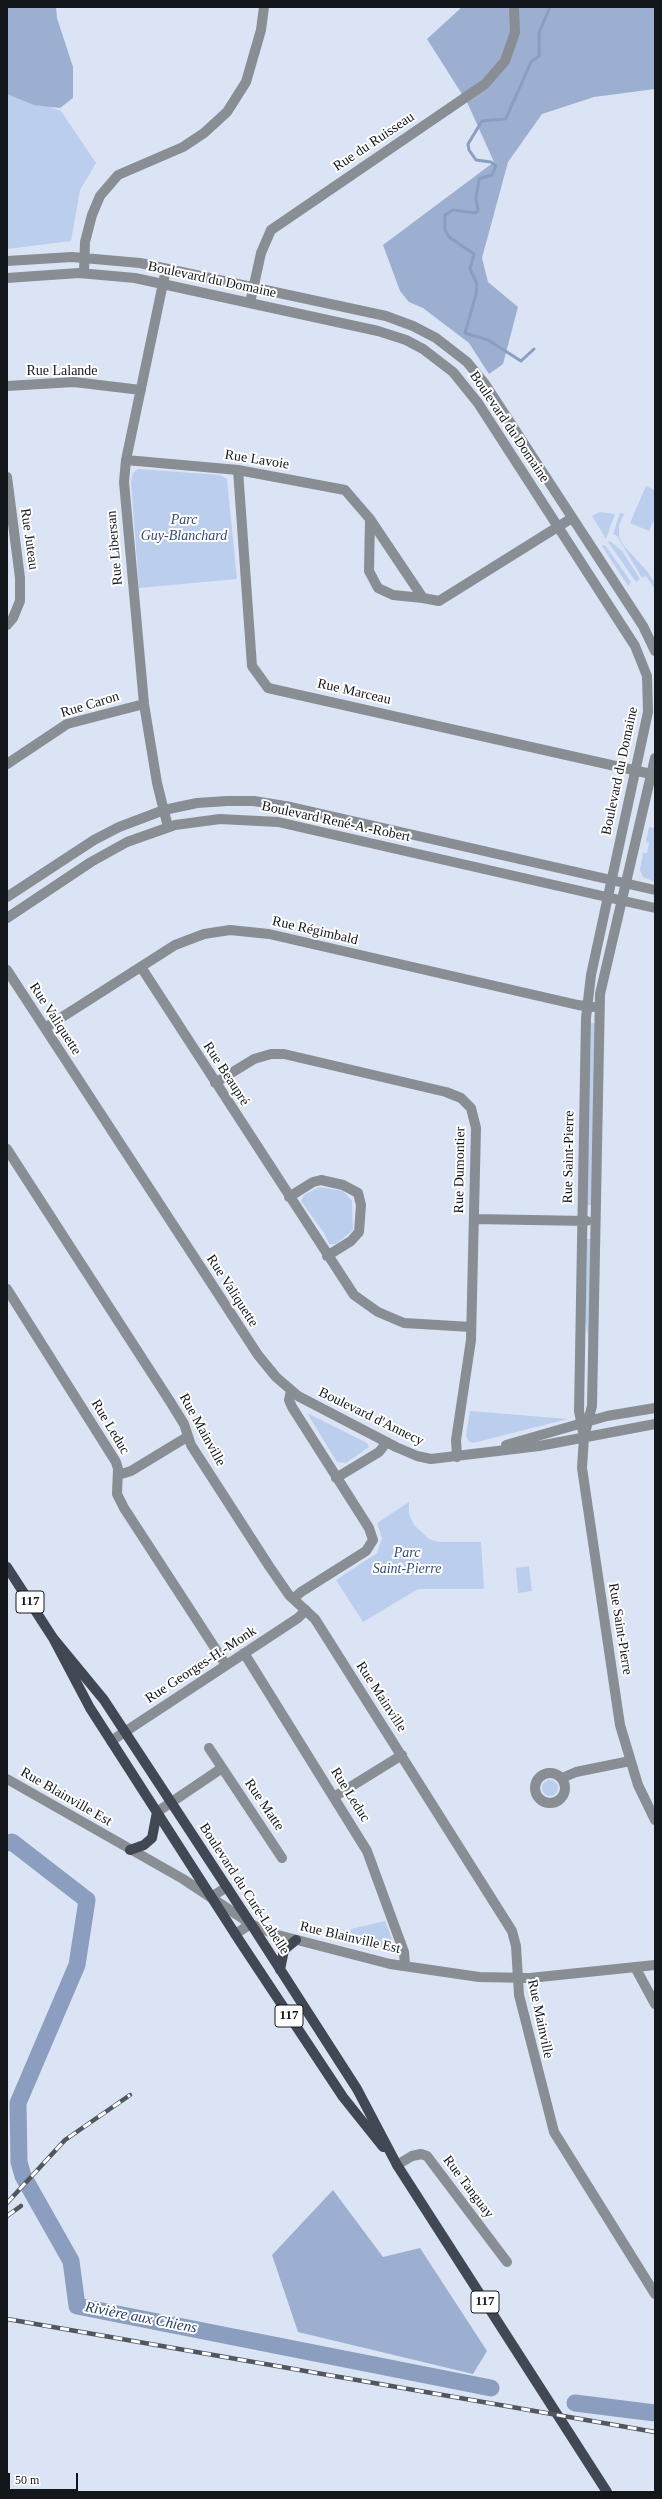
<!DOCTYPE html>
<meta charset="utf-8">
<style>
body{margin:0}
#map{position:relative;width:662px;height:2499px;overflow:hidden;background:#dae4f4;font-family:Georgia,serif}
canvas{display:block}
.frame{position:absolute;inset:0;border:8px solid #13171c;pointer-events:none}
.scale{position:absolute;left:8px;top:2473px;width:70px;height:18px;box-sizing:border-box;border:2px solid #13171c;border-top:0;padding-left:5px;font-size:12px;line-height:14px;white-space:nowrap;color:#13171c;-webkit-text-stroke:3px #fff;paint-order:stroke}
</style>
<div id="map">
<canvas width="662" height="2499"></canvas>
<div class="frame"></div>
<div class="scale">50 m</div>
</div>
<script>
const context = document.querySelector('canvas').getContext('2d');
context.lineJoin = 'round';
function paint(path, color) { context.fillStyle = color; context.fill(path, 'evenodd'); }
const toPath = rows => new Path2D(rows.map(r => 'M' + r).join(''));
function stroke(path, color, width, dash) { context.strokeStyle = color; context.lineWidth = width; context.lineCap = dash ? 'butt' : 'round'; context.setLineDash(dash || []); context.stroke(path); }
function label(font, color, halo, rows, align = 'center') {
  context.font = font + ' Georgia,serif'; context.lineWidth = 4; context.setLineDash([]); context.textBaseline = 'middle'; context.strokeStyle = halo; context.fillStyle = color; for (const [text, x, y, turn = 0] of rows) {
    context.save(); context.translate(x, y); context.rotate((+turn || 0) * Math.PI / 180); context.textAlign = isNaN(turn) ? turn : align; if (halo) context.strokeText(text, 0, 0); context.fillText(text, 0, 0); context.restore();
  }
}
paint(toPath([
 [7,91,61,111,96,163,80,190,71,241,7,249],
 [138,469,220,475,227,479,237,579,139,588,131,482,133,473],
 [646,486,655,490,655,518,649,531,630,523],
 [600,512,615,514,606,539,592,516],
 [620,513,624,514,619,526,619,537,624,546,647,571,655,583,655,589,646,576,642,578,617,536,613,534],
 [610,541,622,551,640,579,636,582,608,542],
 [605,545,631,582,628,586,602,546],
 [649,827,655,828,655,882,643,877,640,870,643,853,647,853,649,843,646,842],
 [591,1023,597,1023,593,1205,587,1205],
 [319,1187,343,1191,352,1201,353,1230,336,1244,329,1244,324,1233,301,1201,304,1195],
 [587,1239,592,1239,589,1342,585,1321],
 [470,1411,568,1419,473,1443,468,1441,466,1435],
 [307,1413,367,1443,369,1447,346,1463,337,1462],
 [409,1502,409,1514,414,1525,429,1539,438,1542,481,1542,484,1589,418,1589,363,1622,336,1580,377,1553,382,1538,377,1523],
 [529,1566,532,1591,518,1593,516,1568],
 '542 1788a8 8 0 1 1 16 0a8 8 0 1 1-16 0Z',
 [385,1921,394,1944,390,1951,348,1941,351,1929]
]), '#bcceee');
paint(toPath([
 [7,7,56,7,57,18,73,67,73,98,60,108,34,105,7,94],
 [462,7,655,7,655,89,594,97,542,114,508,162,482,258,488,282,518,307,503,364,489,374,469,343,423,308,409,302,400,291,383,245,494,162,467,102,427,39],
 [333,2190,383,2257,420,2248,487,2351,473,2374,298,2332,272,2255]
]), '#9cafd0');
stroke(toPath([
 [534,349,521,361,488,340,465,333,476,294,477,284,470,269,474,254,449,237,445,230,445,215,453,210,475,213,478,211,476,198,479,179,492,175,496,166,491,162,476,160,469,150,468,144,482,121,505,119,507,116,531,62,539,56,539,33,550,7]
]), '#8c9ebf', 3);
stroke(toPath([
 [7,1843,12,1842,87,1900,77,1965,18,2103,19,2162,23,2176,71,2261,77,2306,491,2388],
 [575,2403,655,2413]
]), '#8c9ebf', 17);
stroke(toPath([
 [7,261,72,257,140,263,386,316,413,326,436,338,467,362,485,384,643,626,655,651],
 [166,269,126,460,124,482,144,704,157,783,168,827],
 [84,273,85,242,92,215,100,196,118,175,183,147,204,133,227,112,246,82,261,30,264,7],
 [7,278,79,273,135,278,378,331,406,340,423,349,453,372,478,403,635,646,647,676,648,712,591,975,586,1018,579,1411,584,1437],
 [250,303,261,253,271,230,485,84,505,61,515,32,514,7],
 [7,386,74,382,141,390],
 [126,460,238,470,345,490,370,519,423,598,439,601,572,518],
 [238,470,252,666,268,688,651,774],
 [7,477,20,578,20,601,13,618,7,625],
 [370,519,369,571,378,588,393,595,423,598],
 [655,758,600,994,592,1406,584,1437,582,1468,620,1725,638,1785,655,1820],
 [7,764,67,724,144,704],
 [7,897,94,840,119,827,164,810,197,803,227,801,254,801,291,807,655,890],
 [7,918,91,862,127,842,175,825,220,819,278,822,655,908],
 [141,967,354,1295,378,1312,404,1323,471,1327],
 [7,970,258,1355,276,1377,298,1396,396,1447,417,1456,431,1459,539,1446,655,1424],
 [45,1028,175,945,204,934,230,930,269,934,578,1005,593,1007],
 [215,1083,254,1059,271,1054,284,1054,446,1092,461,1098,471,1108,476,1128,471,1340,456,1440,457,1457],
 [7,1149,171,1403,184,1424,191,1445,269,1566,289,1595,315,1619,512,1931,516,1946,519,1995,554,2132,655,2294],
 [289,1197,313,1182,321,1180,343,1185,358,1193,361,1205,359,1232,351,1241,327,1256],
 [474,1219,587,1221],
 [7,1289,116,1462,118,1469,117,1494,124,1508,226,1665],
 [291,1390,289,1400,292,1407,369,1528,373,1540,366,1551,301,1592,293,1599],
 [506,1445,607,1416,655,1408],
 [118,1475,131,1471,187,1437],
 [336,1478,379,1452,387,1442],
 [244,1653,367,1851,404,1952,405,1964],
 [111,1741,298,1618,306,1610],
 [209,1748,282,1858],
 '535 1788a15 15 0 1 1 30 0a15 15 0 1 1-30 0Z',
 [562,1778,576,1772,630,1761],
 [7,1779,183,1879,251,1924,274,1934,390,1964,479,1977,530,1978,655,1965],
 [334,1797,402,1755],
 [157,1812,222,1768],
 [211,1897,227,1887],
 [235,1934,251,1924],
 [635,1967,655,2004],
 [397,2165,412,2156,421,2154,427,2156,507,2262]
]), '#898d94', 10);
stroke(toPath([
 [7,1567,53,1638,90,1708,239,1940,343,2097,383,2147],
 [53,1638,104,1700,251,1924,357,2089,397,2165,607,2492],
 [130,1850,144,1845,152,1838,157,1812],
 [280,1970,284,1950,296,1940]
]), '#414853', 10);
const rail = toPath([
 [7,2203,65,2140,130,2095],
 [7,2216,21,2206],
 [7,2319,655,2432]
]);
stroke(rail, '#51565f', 4.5);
stroke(rail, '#fff', 3, [9]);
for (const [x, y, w] of [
 [30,1602,28],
 [289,2016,28],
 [485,2302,28]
]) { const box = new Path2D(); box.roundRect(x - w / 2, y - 11, w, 22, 3); context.fillStyle = '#fff'; context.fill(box); stroke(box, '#13171c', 1); }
label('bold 13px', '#13171c', null, [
 ["117",30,1602],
 ["117",289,2016],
 ["117",485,2302]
]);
label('14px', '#13171c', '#fff', [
 ["Rue du Ruisseau",374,142,-34],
 ["Boulevard du Domaine",212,280,12],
 ["Rue Lalande",62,371],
 ["Boulevard du Domaine",509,427,56],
 ["Rue Lavoie",257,460,9],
 ["Rue Juteau",29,539,82],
 ["Rue Libersan",115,548,-95],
 ["Rue Marceau",354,692,13],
 ["Rue Caron",90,705,-17],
 ["Boulevard du Domaine",620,771,-78],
 ["Boulevard René-A.-Robert",336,822,12],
 ["Rue Régimbald",315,931,13],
 ["Rue Valiquette",55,1019,57],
 ["Rue Beaupré",226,1074,57],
 ["Rue Saint-Pierre",569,1157,-89],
 ["Rue Dumontier",460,1170,-89],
 ["Rue Valiquette",232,1291,57],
 ["Boulevard d'Annecy",371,1417,26],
 ["Rue Leduc",110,1427,59],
 ["Rue Mainville",202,1430,61],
 ["Rue Saint-Pierre",620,1629,81],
 ["Rue Georges-H.-Monk",201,1665,-33],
 ["Rue Mainville",381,1697,57],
 ["Rue Leduc",350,1795,58],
 ["Rue Blainville Est",66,1797,30],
 ["Rue Matte",264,1805,56],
 ["Boulevard du Curé-Labelle",244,1889,57],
 ["Rue Blainville Est",350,1938,13],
 ["Rue Mainville",540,2019,78],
 ["Rue Tanguay",468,2187,53]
]);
label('italic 14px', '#344c7a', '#fff', [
 ["Parc",184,520],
 ["Guy-Blanchard",184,536],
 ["Parc",407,1553],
 ["Saint-Pierre",407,1569]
]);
label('italic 15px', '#233b67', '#fff', [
 ["Rivière aux Chiens",141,2318,11]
]);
</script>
